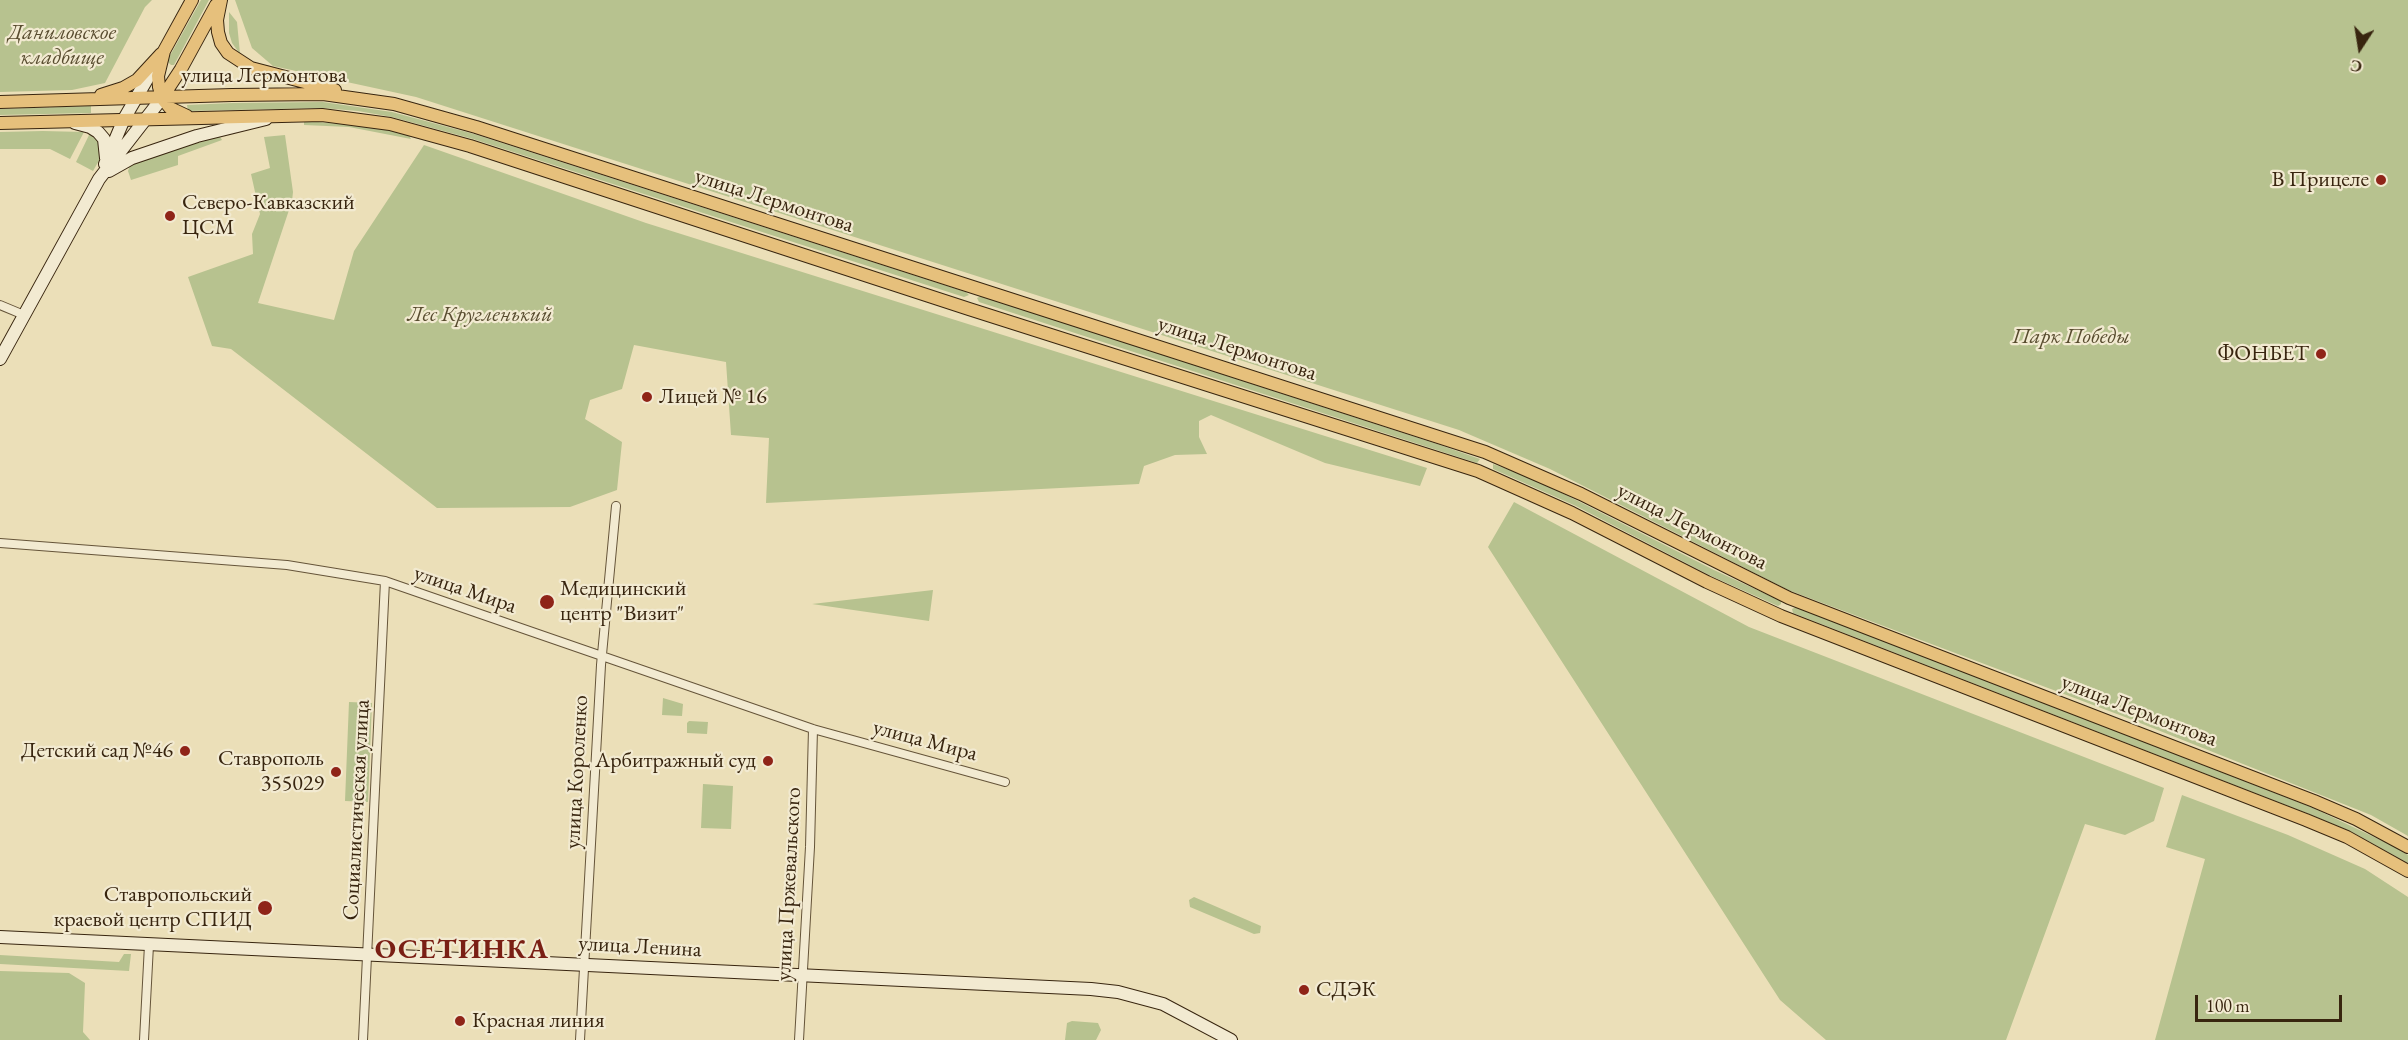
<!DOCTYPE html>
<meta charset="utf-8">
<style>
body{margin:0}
#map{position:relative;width:2408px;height:1040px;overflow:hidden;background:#ebdfb8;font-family:"EB Garamond",serif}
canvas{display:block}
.north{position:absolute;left:2330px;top:18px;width:60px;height:60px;-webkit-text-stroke:4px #f2ead1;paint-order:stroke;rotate:192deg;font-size:16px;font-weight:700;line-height:24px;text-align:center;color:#38250f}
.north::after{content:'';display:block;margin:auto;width:21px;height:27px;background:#38250f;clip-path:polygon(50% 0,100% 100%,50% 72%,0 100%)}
.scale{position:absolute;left:2195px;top:995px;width:147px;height:27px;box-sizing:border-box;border:3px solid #38250f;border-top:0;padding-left:8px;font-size:18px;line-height:21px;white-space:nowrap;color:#38250f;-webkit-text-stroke:4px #f2ead1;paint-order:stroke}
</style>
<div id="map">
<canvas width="2408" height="1040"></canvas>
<div class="north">С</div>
<div class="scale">100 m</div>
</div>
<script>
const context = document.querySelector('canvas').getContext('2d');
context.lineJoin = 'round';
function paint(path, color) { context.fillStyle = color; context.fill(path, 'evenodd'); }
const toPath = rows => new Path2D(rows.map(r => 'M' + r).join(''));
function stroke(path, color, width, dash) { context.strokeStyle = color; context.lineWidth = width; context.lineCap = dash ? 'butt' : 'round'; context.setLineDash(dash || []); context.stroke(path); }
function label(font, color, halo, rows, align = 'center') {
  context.font = font + ' "EB Garamond",serif'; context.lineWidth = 4.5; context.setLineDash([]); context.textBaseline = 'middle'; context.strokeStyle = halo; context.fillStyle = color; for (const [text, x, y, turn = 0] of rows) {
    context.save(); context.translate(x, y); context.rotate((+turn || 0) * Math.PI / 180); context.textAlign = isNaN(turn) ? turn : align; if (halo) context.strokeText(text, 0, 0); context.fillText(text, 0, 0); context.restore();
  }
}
paint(toPath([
 [0,0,152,0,145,7,105,83,72,90,0,92],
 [201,0,209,0,174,65,171,65,167,61],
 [235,0,2408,0,2408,836,2371,815,2125,717,1788,590,1550,469,1459,430,416,97,273,66,252,48],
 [229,12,237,22,240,54,232,43,229,33],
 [323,102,392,112,474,134,966,292,969,295,964,297,473,139,392,117,358,111,323,108,188,111,187,105,232,103],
 [91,106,91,113,0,115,0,109],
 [307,121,373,127,409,135,411,139,349,127,304,125,304,122],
 [43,131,84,132,70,159,50,149,0,149,0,132],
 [90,133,100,140,101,157,93,171,76,162],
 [219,135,222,140,178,156,178,165,131,180,128,171,130,165],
 [285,135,293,192,292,201,258,303,334,320,354,251,424,145,646,223,1427,468,1420,486,1325,463,1211,415,1199,421,1199,437,1207,454,1175,455,1144,466,1139,484,766,503,769,438,731,435,726,362,634,345,622,389,590,400,585,419,622,442,617,490,570,507,437,508,231,349,212,346,188,277,253,254,252,234,260,214,251,174,270,168,264,137],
 [981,296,1437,444,1480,459,1477,463,979,302,977,298],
 [1493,464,1529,477,1578,501,1714,570,1781,601,1781,604,1778,606,1711,576,1576,506,1493,469],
 [1514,502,1749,627,2164,788,2154,821,2125,835,2085,824,2006,1040,1826,1040,1780,1000,1488,547],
 [933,590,929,621,812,604],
 [1796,607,2311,807,2393,846,2408,855,2408,863,2350,831,2309,814,1793,613,1792,609],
 [663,698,683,704,682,716,662,715],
 [349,702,372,703,368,802,345,801],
 [689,721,708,722,707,734,687,733,687,723],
 [703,784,733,786,731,829,701,828],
 [2182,795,2288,835,2365,869,2408,897,2408,1040,2155,1040,2205,859,2166,847],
 [1194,897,1261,926,1260,933,1254,934,1190,907,1189,900],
 [124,954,131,954,129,971,0,964,0,955,119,962],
 [0,971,69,973,85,983,83,1032,90,1040,0,1040],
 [1072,1021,1098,1023,1101,1030,1096,1040,1065,1040,1067,1023]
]), '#b7c28f');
const street = toPath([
 [0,305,24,315],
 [0,543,287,565,385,581,813,729,1005,782],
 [144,1040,149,945],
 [363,1040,385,581],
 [580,1040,601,665,616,506],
 [799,1040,810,847,813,729]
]);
const secondary = toPath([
 [75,123,90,127,98,132,104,139,106,158],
 [105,164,124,119,157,62],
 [109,171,132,158,197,136,266,119],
 [0,359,99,179,162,98],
 [0,937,1091,989,1118,992,1163,1004,1231,1040]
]);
const primary = toPath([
 [221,0,217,20,218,32,221,43,228,53,251,68,335,90],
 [101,95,123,88,137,80,161,54],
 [162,98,181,69,216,5],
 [0,102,232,95,323,94,394,104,476,127,1485,452,1581,494,1789,598,2314,801,2356,819,2408,847],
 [187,116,170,108,162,98,159,87,158,76,164,51,192,0],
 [0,123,322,115,390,124,470,146,969,309,1478,471,1572,513,1707,582,1781,616,2306,820,2347,837,2408,871]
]);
stroke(street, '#655439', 10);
stroke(secondary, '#38250f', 14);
stroke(primary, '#38250f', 14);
stroke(street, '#f2ead1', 8);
stroke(secondary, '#f2ead1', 12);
stroke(primary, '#e6c07c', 12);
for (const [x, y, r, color] of [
 [2381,180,6,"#8f2418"],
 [170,216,6,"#8f2418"],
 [2321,354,6,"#8f2418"],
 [647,397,6,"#8f2418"],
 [547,602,8,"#8f2418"],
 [185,751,6,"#8f2418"],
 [768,761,6,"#8f2418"],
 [336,772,6,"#8f2418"],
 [265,908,8,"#8f2418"],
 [1304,990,6,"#8f2418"],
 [460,1021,6,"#8f2418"]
]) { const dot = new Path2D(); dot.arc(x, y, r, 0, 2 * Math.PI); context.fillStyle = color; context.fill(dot); stroke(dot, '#f2ead1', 2); }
label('italic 22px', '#584c2f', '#f2ead1', [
 ["Даниловское",62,33],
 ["кладбище",62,58],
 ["Лес Кругленький",480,315],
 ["Парк Победы",2071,337]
]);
label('22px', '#38250f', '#f2ead1', [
 ["улица Лермонтова",264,76],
 ["улица Лермонтова",774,201,18],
 ["улица Лермонтова",1237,349,18],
 ["улица Лермонтова",1692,527,27],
 ["улица Мира",465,590,19],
 ["улица Лермонтова",2139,711,21],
 ["улица Мира",925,741,15],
 ["улица Короленко",577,772,-87],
 ["Социалистическая улица",357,810,-87],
 ["улица Пржевальского",789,884,-87],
 ["улица Ленина",640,947,3]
]);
label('22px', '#38250f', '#f2ead1', [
 ["В Прицеле",2369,180],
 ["Северо-Кавказский",182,203,"left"],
 ["ЦСМ",182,228,"left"],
 ["ФОНБЕТ",2309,354],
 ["Лицей № 16",659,397,"left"],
 ["Медицинский",560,589,"left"],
 ["центр \"Визит\"",560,614,"left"],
 ["Детский сад №46",173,751],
 ["Ставрополь",324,759],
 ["355029",324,784],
 ["Арбитражный суд",756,761],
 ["Ставропольский",252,895],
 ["краевой центр СПИД",252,920],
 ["СДЭК",1316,990,"left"],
 ["Красная линия",472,1021,"left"]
], 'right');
context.letterSpacing = '1.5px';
label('bold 28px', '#7a1f14', '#f2ead1', [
 ["ОСЕТИНКА",462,950]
]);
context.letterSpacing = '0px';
</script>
